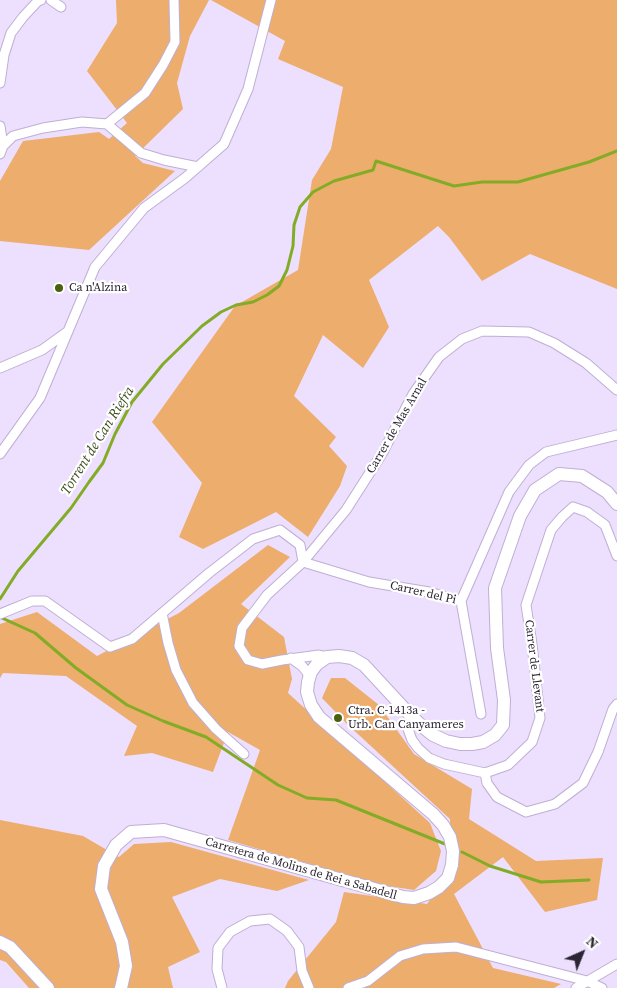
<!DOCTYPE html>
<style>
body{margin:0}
#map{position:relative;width:617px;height:988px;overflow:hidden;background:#eddffe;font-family:"Source Serif 4",serif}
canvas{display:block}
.north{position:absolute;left:557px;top:928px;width:50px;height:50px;-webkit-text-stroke:4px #fff;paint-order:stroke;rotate:44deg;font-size:14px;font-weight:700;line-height:20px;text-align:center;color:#2c2533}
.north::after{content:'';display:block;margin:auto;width:18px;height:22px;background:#2c2533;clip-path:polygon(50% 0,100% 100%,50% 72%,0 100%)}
</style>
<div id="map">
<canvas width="617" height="988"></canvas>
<div class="north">N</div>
</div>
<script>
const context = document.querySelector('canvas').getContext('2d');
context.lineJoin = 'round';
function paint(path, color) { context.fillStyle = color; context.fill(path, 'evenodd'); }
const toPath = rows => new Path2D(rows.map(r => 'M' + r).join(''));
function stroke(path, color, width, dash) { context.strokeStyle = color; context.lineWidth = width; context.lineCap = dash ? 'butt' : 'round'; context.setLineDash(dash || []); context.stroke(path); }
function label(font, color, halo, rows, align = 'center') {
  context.font = font + ' "Source Serif 4",serif'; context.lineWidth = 4.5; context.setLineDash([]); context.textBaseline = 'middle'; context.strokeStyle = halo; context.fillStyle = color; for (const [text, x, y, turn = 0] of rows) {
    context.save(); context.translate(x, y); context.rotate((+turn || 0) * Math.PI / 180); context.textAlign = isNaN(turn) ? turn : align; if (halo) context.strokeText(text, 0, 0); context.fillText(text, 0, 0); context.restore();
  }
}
paint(toPath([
 [116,0,209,0,190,36,177,83,183,109,135,156,143,163,175,171,89,250,0,241,0,181,23,141,99,132,109,139,127,123,87,71,117,23],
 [211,0,617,0,617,289,530,254,482,281,449,237,438,226,369,280,389,327,363,368,323,335,294,396,336,437,329,446,347,466,340,486,308,537,276,512,203,549,179,537,202,483,152,422,235,306,298,270,312,180,331,149,343,87,278,59,285,41],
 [268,545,290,557,241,604,284,637,292,679,288,693,430,823,441,851,436,871,414,890,381,885,228,840,260,750,228,732,213,772,152,753,124,756,137,726,66,676,3,673,0,678,0,624,37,612,97,656,179,613],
 [331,678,345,678,379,705,414,754,472,789,469,819,536,861,603,858,597,900,545,912,503,857,454,894,493,968,561,984,554,988,285,988,288,981,336,922,344,892,427,904,451,872,450,819,347,724,322,698],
 [0,820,83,836,119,857,134,844,171,842,309,880,277,891,220,879,172,897,200,952,168,967,173,988,29,988,6,962,0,960]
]), '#ecad6d');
stroke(toPath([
 [0,599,18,571,71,508,89,482,103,463,115,434,132,402,163,364,202,326,221,312,236,305,253,302,267,295,279,286,287,270,293,246,294,225,300,207,313,192,334,181,373,170,376,161,454,186,482,182,518,182,589,162,617,151],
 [0,617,35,633,76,668,127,705,163,721,206,737,278,785,307,798,336,800,445,844],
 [462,852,490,866,541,882,589,880]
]), '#83ac26', 3);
const minor = toPath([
 [51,0,61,7],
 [0,83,4,55,11,33,23,17,38,1,41,0],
 [107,124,145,93,163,65,175,42,174,0],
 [0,126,3,146,0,154],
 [3,146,13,136,43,128,82,122,107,124,141,153,164,160,198,167],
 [0,368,42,350,67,332],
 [0,454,40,398,95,267,144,208,185,178,224,144,248,89,271,0],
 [461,601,509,492,529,465,546,452,617,435],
 [162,613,168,643,176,670,193,703,216,729,244,754],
 [0,614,32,601,45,601,110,647,132,639,209,573,253,539,280,530,300,545,303,562,267,595,242,628,239,646,248,660,262,664,282,660,319,655,327,657],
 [291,658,302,666,307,672,309,678],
 [481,714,461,601,429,592,369,582,303,562,346,510,383,452,413,394,439,357,462,339,482,331,529,332,554,343,586,363,617,390],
 [412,717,408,729,412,740,418,748,429,758,444,764,485,773,508,765,532,742,540,718,532,644,526,605,551,530,562,517,573,507,587,512,605,525,617,556],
 [485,773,487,783,497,797,526,812,555,804,583,783,598,752,613,709,617,704],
 [222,988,217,969,218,948,230,932,250,921,270,919,287,931,299,947,302,971,309,988],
 [348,988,368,981,400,956,423,949,456,947,587,981,602,988],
 [576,988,617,964]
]);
const secondary = toPath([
 [0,942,10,947,48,988],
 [121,988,126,966,122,942,101,889,104,866,116,845,131,832,164,830,403,897,414,898,429,893,439,887,448,878,452,865,453,851,450,837,443,825,433,814,319,717,311,705,307,692,308,682,311,672,317,664,327,657,339,656,352,658,364,665,412,717,423,727,433,735,446,741,460,744,472,744,483,742,495,735,503,725,504,700,497,648,495,588,520,516,535,490,559,474,582,476,607,492,617,504]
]);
stroke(minor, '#bfafd4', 11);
stroke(secondary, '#bfafd4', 14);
stroke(minor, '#fff', 9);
stroke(secondary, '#fff', 12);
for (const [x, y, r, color] of [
 [59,288,5,"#49610f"],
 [338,718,5,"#49610f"]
]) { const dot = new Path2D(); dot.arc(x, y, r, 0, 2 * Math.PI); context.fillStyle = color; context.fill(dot); stroke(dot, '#fff', 2); }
label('12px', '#2c2533', '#fff', [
 ["Ca n'Alzina",69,288],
 ["Ctra. C-1413a -",348,711],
 ["Urb. Can Canyameres",348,725]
], 'left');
label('12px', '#2c2533', '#fff', [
 ["Carrer de Mas Arnal",397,426,-60],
 ["Carrer del Pi",423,593,13],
 ["Carrer de Llevant",534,666,83],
 ["Carretera de Molins de Rei a Sabadell",301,869,16]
]);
label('italic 14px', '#3c4d1b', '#fff', [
 ["Torrent de Can Riefra",98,441,-58]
]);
</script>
